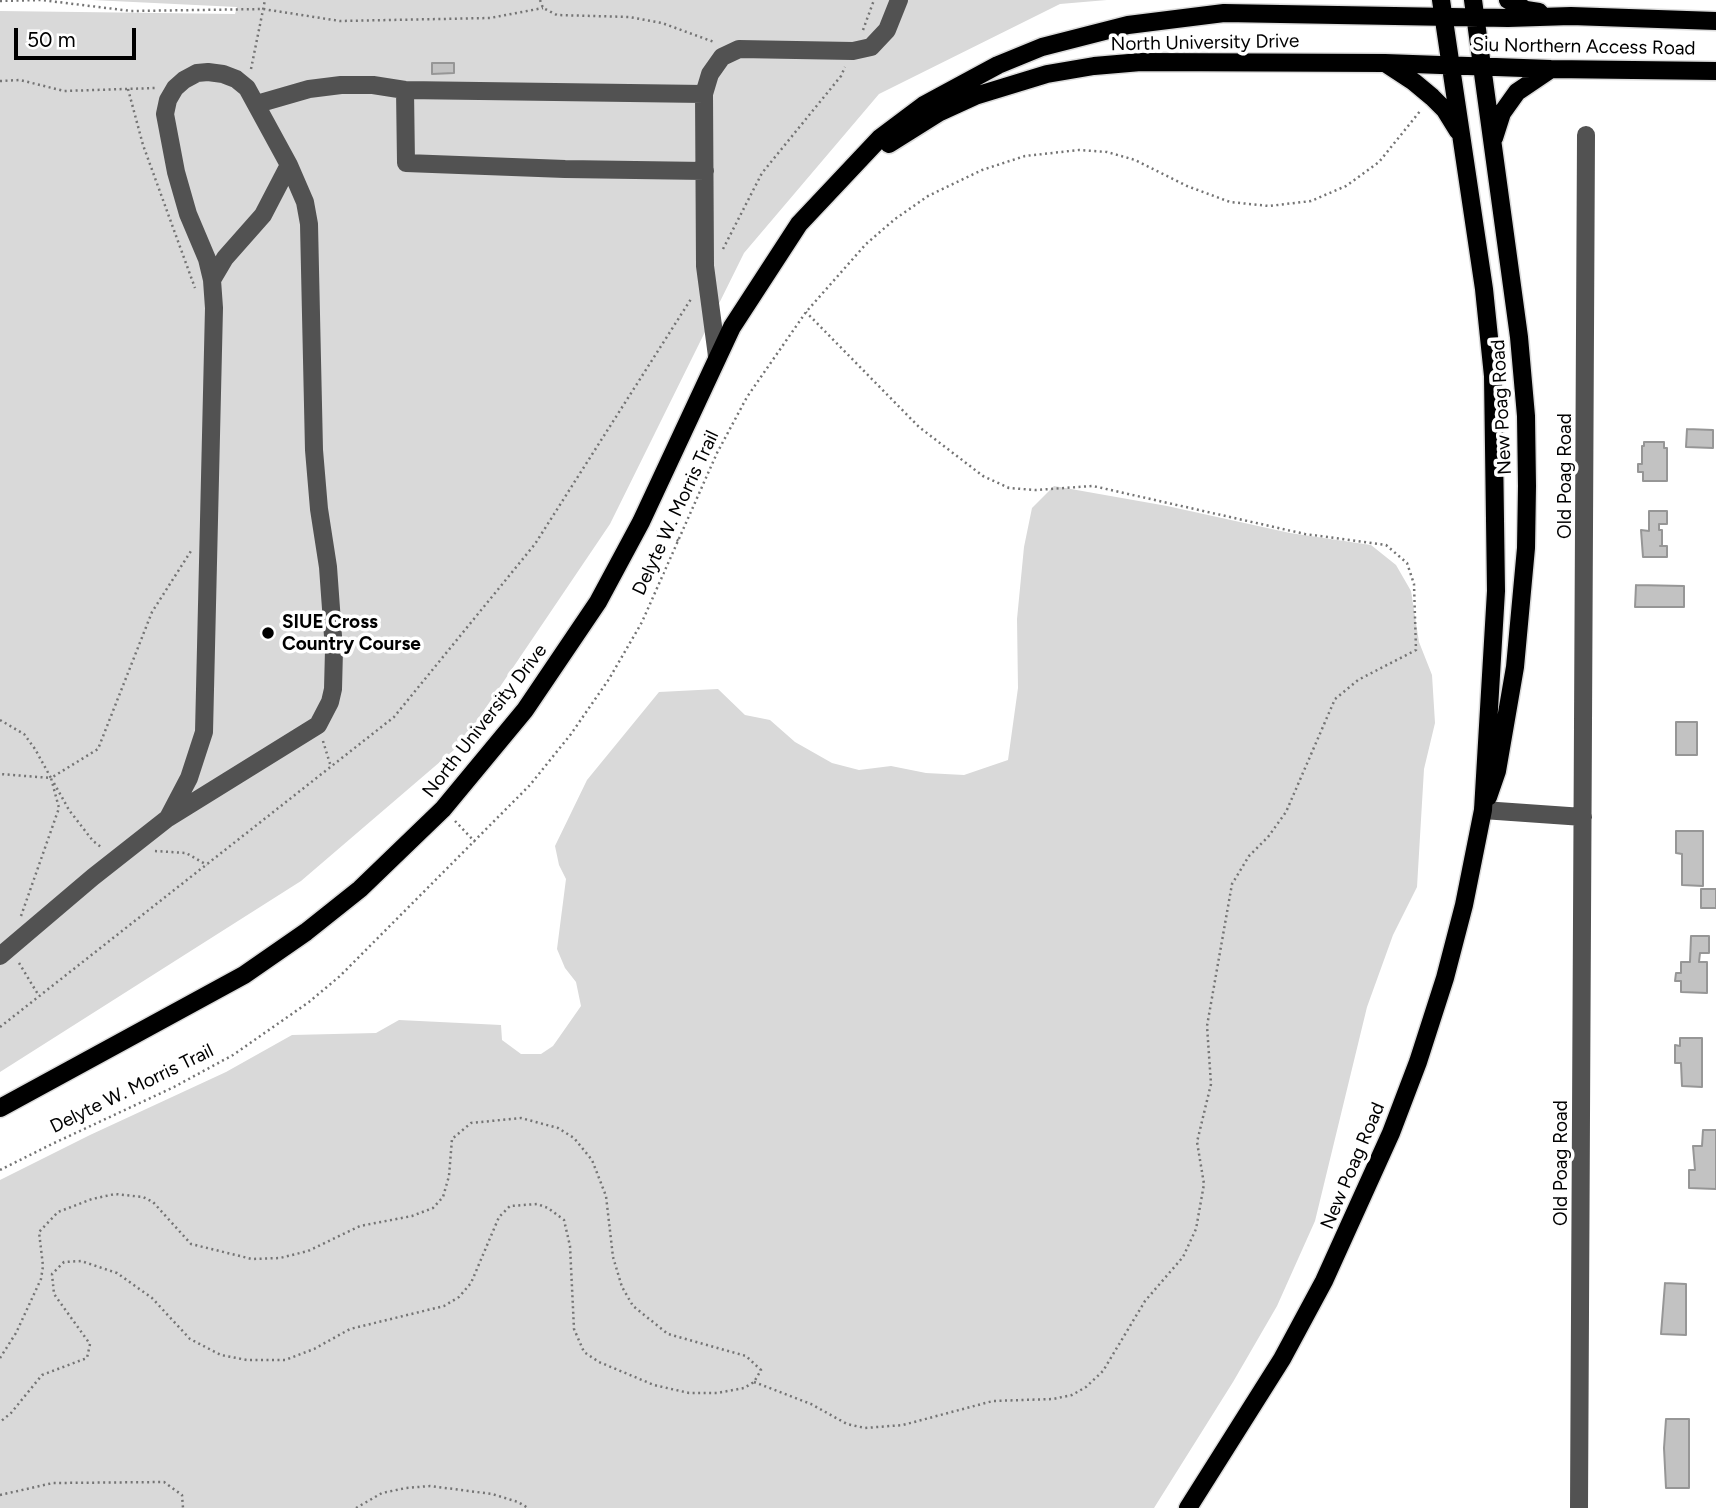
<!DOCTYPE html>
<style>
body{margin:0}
#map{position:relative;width:1716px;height:1508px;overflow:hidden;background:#fff;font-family:Figtree,sans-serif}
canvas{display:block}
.scale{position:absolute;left:14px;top:28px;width:122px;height:32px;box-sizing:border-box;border:4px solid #000;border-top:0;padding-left:9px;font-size:21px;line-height:24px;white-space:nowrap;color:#000;-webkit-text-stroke:5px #fff;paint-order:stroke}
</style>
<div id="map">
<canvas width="1716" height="1508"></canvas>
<div class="scale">50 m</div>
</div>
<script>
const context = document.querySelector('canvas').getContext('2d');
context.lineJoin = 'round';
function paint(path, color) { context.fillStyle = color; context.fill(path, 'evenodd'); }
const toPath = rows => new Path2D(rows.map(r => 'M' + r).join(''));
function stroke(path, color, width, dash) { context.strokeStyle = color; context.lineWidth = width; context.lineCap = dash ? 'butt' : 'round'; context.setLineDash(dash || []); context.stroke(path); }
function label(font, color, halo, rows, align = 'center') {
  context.font = font + ' Figtree,sans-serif'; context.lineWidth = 7; context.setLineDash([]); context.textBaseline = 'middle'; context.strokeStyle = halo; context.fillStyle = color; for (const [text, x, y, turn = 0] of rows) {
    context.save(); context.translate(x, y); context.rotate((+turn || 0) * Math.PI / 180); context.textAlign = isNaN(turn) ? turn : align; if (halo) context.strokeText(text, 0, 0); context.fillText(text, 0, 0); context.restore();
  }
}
paint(toPath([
 [92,0,1107,0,1060,4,879,94,744,253,610,524,462,743,301,881,0,1072,0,11,235,14,237,7],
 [1054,486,1167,506,1290,533,1371,545,1396,565,1411,591,1419,642,1432,675,1435,723,1424,769,1417,887,1393,935,1367,1007,1315,1221,1277,1306,1233,1382,1154,1508,0,1508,0,1180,90,1135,226,1072,292,1035,376,1033,399,1020,501,1025,502,1040,521,1054,541,1054,553,1046,581,1006,576,982,565,968,557,949,566,879,559,865,555,846,587,780,659,692,718,689,745,715,770,720,795,742,832,763,859,770,891,766,926,773,964,775,1008,760,1018,688,1017,619,1024,547,1032,508]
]), '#d9d9d9');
const building = toPath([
 [432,63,454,63,454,73,432,74,432,63],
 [1687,429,1713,430,1713,448,1686,447,1687,429],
 [1644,442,1664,442,1664,448,1667,448,1667,481,1643,481,1643,472,1638,472,1638,464,1642,464,1642,446,1644,446,1644,442],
 [1649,511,1667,511,1667,524,1659,524,1659,530,1662,530,1662,546,1660,546,1667,546,1667,557,1643,557,1641,530,1649,531,1649,511],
 [1636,585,1684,586,1684,607,1635,607,1636,585],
 [1676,722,1697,722,1697,755,1676,755,1676,722],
 [1676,831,1703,831,1703,886,1682,885,1682,854,1676,853,1676,831],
 [1701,889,1716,889,1716,908,1701,908,1701,889],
 [1691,936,1709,936,1709,953,1700,953,1699,962,1707,962,1707,993,1681,992,1681,981,1675,981,1676,973,1681,973,1681,962,1690,962,1691,936],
 [1680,1038,1702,1038,1702,1087,1682,1086,1681,1063,1675,1063,1675,1045,1680,1046,1680,1038],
 [1703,1130,1716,1130,1716,1189,1689,1188,1689,1170,1695,1170,1693,1146,1702,1146,1703,1130],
 [1665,1283,1686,1284,1686,1335,1661,1334,1665,1283],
 [1666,1419,1689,1419,1689,1488,1666,1488,1664,1448,1666,1419]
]);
paint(building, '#c2c2c2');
stroke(building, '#969696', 2);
const major = toPath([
 [1473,0,1519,337,1526,416,1527,486,1526,548,1515,667,1497,771,1488,797],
 [1508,0,1526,10,1539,12],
 [1385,63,1414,82,1432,97,1445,110,1458,131],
 [1494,138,1502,113,1517,92,1551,69],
 [889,144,940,112,975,96,1047,74,1094,66,1141,62,1385,63,1551,69,1716,71],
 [0,1108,244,975,306,932,360,889,443,809,525,710,598,602,641,522,732,327,799,224,880,138,924,105,998,65,1042,47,1128,25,1224,13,1508,18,1571,16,1716,21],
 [1188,1508,1282,1359,1324,1281,1391,1133,1418,1062,1445,978,1464,905,1483,810,1496,591,1493,376,1484,289,1441,0]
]);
stroke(major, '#dbdbdb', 21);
stroke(toPath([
 [540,0,543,8,557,15,629,17,662,23,714,42],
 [0,1,41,0,131,11,263,9,340,21,490,18,543,8],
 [863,30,874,0],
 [251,69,265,0],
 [0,81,20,80,64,91,156,88],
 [128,89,143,145,195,288],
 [723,249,762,173,841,76,845,67],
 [657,530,679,541],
 [0,720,24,734,35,749,51,778,0,774],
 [323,741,331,767],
 [54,783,69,810,93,841,101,847],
 [455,821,475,842],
 [155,851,186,853,207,865],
 [21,916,59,808,51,778,98,749,152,612,191,551],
 [19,963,39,996],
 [0,1027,394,717,535,544,691,299],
 [0,1170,52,1144,174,1087,233,1055,309,1002,340,976,530,785,571,734,609,679,642,622,717,453,747,397,806,312,866,244,895,219,928,196,982,170,1025,156,1079,150,1107,152,1135,160,1187,186,1230,202,1269,206,1311,201,1346,186,1379,162,1421,110],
 [0,1358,16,1333,41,1279,43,1266,39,1232,58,1212,92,1199,115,1194,143,1197,153,1202,191,1244,252,1259,280,1258,308,1251,360,1226,412,1216,433,1208,443,1197,449,1176,452,1139,471,1123,521,1118,558,1128,574,1138,592,1160,606,1196,613,1257,622,1287,633,1306,668,1334,746,1356,761,1370,754,1382,744,1388,717,1393,689,1393,654,1385,599,1362,584,1352,574,1329,570,1246,564,1220,548,1208,537,1204,510,1206,499,1217,471,1283,459,1297,444,1306,350,1329,314,1349,285,1360,247,1360,221,1355,190,1339,152,1298,117,1273,81,1261,64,1262,52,1274,54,1294,90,1344,87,1358,42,1375,11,1413,0,1422],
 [754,1382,811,1404,847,1424,865,1428,903,1425,993,1401,1053,1399,1072,1395,1086,1387,1103,1371,1145,1301,1183,1257,1196,1229,1204,1184,1197,1142,1211,1084,1207,1026,1232,884,1249,856,1268,837,1286,812,1335,699,1358,680,1416,650,1414,584,1407,563,1386,545,1305,534,1093,486,1035,490,1009,488,983,476,919,427,806,312],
 [0,1495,53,1483,164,1482,182,1495,183,1508],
 [356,1508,382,1493,406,1488,430,1486,492,1494,518,1502,528,1508]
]), '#747474', 2.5, [2, 3.5]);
stroke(toPath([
 [405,90,406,163,565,169,705,171],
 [704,94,710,74,722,57,739,49,853,51,871,47,887,30,899,0],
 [257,104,309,89,341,85,373,85,405,90,704,94,705,266,717,356],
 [1483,810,1583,817],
 [168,818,189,778,204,732,214,308,212,280,225,258,263,215,289,165,247,88,236,79,223,74,208,72,197,73,184,80,175,88,168,100,165,114,176,172,188,214,207,259,212,280],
 [0,956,93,877,168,818,318,725,330,702,333,689,334,650,328,567,319,509,314,450,309,224,305,202,289,165],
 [1579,1508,1586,135]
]), '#525252', 18);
stroke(major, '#000', 18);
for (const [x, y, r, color] of [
 [268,633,7,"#000"]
]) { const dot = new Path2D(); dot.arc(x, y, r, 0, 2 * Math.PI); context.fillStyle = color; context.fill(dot); stroke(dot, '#fff', 2.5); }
label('19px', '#000', '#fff', [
 ["North University Drive",1205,43,-1],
 ["Siu Northern Access Road",1584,47,1],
 ["New Poag Road",1502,407,-93],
 ["Old Poag Road",1565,476,-90],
 ["Delyte W. Morris Trail",676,513,-65],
 ["North University Drive",485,721,-52],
 ["Delyte W. Morris Trail",132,1089,-26],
 ["Old Poag Road",1561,1163,-90],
 ["New Poag Road",1353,1166,-67]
]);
label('bold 19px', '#000', '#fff', [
 ["SIUE Cross",282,622],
 ["Country Course",282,644]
], 'left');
</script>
